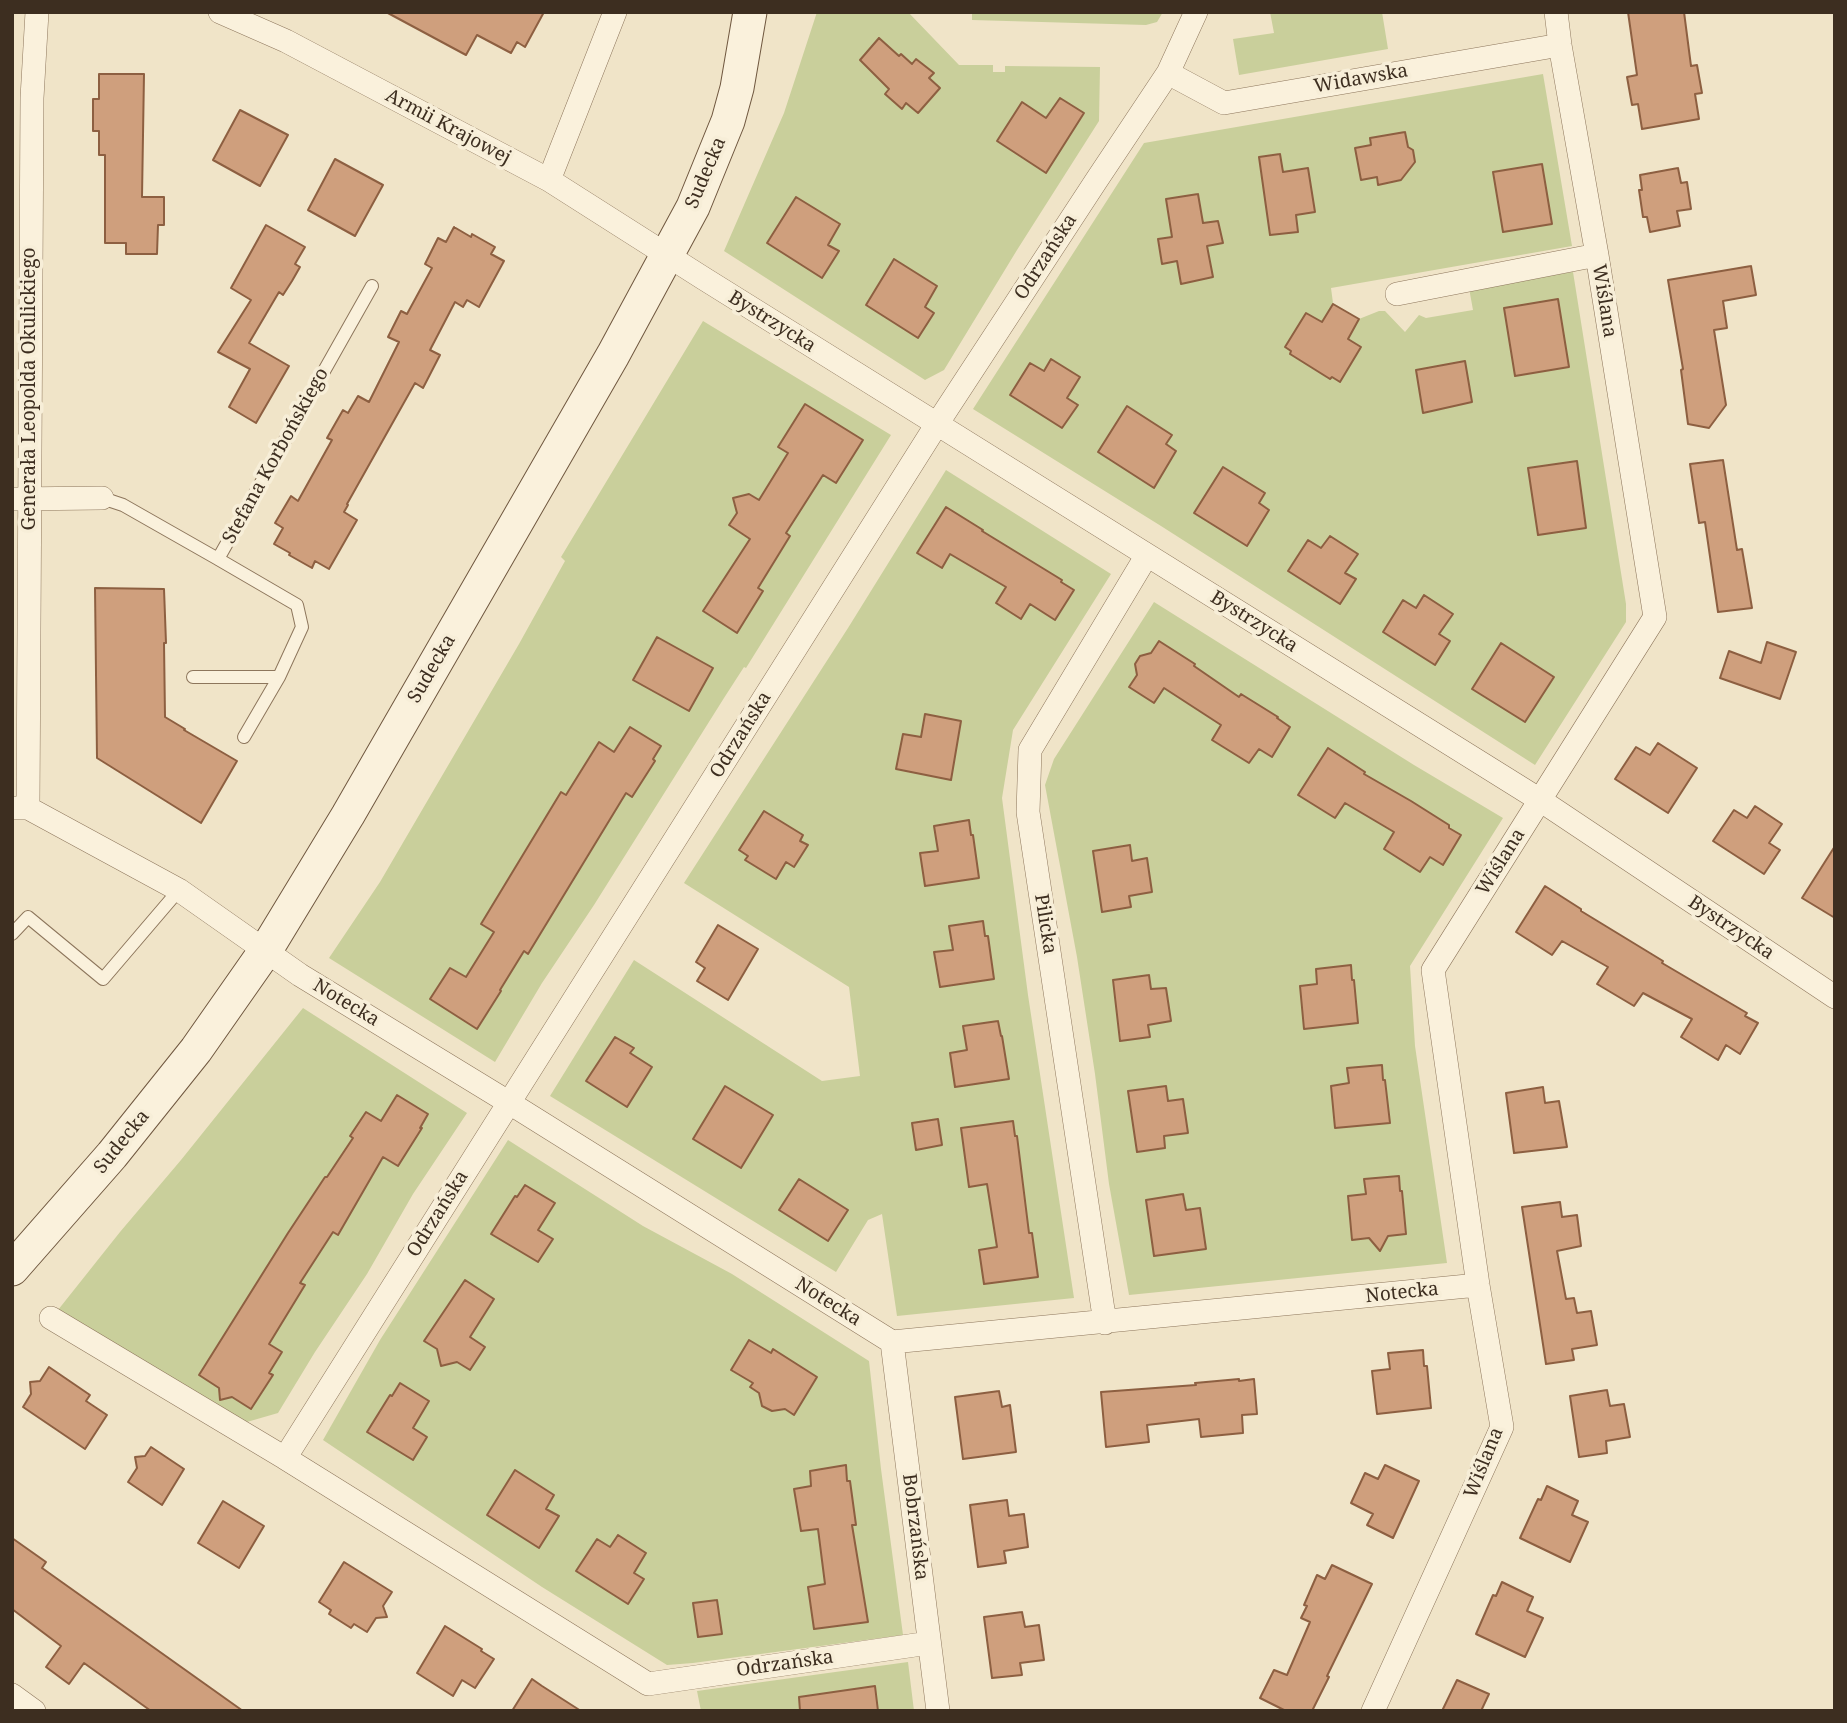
<!DOCTYPE html>
<meta charset="utf-8">
<style>
body{margin:0}
#map{position:relative;width:1847px;height:1723px;overflow:hidden;background:#f0e4c8;font-family:"Noto Serif",serif}
canvas{display:block}
.frame{position:absolute;inset:0;border:14px solid #3d2e20;pointer-events:none}
</style>
<div id="map">
<canvas width="1847" height="1723"></canvas>
<div class="frame"></div>
</div>
<script>
const context = document.querySelector('canvas').getContext('2d');
context.lineJoin = 'round';
function paint(path, color) { context.fillStyle = color; context.fill(path, 'evenodd'); }
const toPath = rows => new Path2D(rows.map(r => 'M' + r).join(''));
function stroke(path, color, width, dash) { context.strokeStyle = color; context.lineWidth = width; context.lineCap = dash ? 'butt' : 'round'; context.setLineDash(dash || []); context.stroke(path); }
function label(font, color, halo, rows, align = 'center') {
  context.font = font + ' "Noto Serif",serif'; context.lineWidth = 7; context.setLineDash([]); context.textBaseline = 'middle'; context.strokeStyle = halo; context.fillStyle = color; for (const [text, x, y, turn = 0] of rows) {
    context.save(); context.translate(x, y); context.rotate((+turn || 0) * Math.PI / 180); context.textAlign = isNaN(turn) ? turn : align; if (halo) context.strokeText(text, 0, 0); context.fillText(text, 0, 0); context.restore();
  }
}
paint(toPath([
 [817,12,908,12,959,65,993,65,993,72,1005,72,1005,66,1100,67,1099,121,1017,250,944,370,925,380,724,251,784,113],
 [972,12,1163,12,1157,22,1146,25,972,20],
 [1270,12,1382,12,1388,49,1239,75,1233,39,1274,33],
 [1543,74,1572,246,1331,288,1333,303,1359,319,1379,311,1385,311,1405,332,1419,315,1426,318,1473,310,1469,288,1573,272,1626,604,1626,622,1535,765,1161,526,973,409,1144,143],
 [703,321,891,435,746,668,744,667,724,698,594,905,542,983,495,1062,329,958,380,882,519,644,565,561,561,557],
 [946,470,1111,574,1013,730,1002,798,1028,995,1074,1298,897,1316,882,1214,868,1220,836,1272,550,1096,634,960,822,1081,860,1076,849,987,684,883,848,628],
 [1154,602,1414,765,1503,818,1410,966,1415,1046,1447,1263,1129,1295,1109,1184,1095,1074,1077,957,1045,785,1054,759],
 [303,1008,467,1113,413,1194,367,1274,315,1352,278,1413,240,1424,58,1310,120,1232,181,1160],
 [508,1140,643,1226,732,1274,869,1361,881,1469,903,1635,693,1663,667,1665,542,1587,323,1440,380,1340],
 [908,1662,914,1711,701,1711,697,1691]
]), '#c9cf9b');
const building = toPath([
 [386,12,544,12,525,47,517,42,511,53,477,35,466,55,386,12],
 [1628,12,1684,12,1691,66,1697,65,1702,93,1695,94,1699,119,1642,129,1638,104,1632,105,1627,77,1637,75,1628,12],
 [879,38,899,56,901,54,912,64,916,59,934,73,929,78,940,88,918,113,906,103,902,109,885,94,889,89,860,60,879,38],
 [99,74,144,74,142,197,164,197,164,225,158,225,157,254,126,254,126,243,105,243,105,155,99,155,99,131,93,131,93,99,99,99,99,74],
 [1060,98,1084,113,1046,173,997,141,1022,102,1046,118,1060,98],
 [240,110,288,135,260,186,213,160,240,110],
 [1405,132,1408,147,1413,150,1415,162,1401,180,1378,185,1377,177,1361,180,1355,148,1371,145,1370,138,1405,132],
 [1280,154,1283,172,1308,168,1315,212,1296,215,1298,232,1270,235,1259,157,1280,154],
 [335,159,383,185,355,236,308,210,335,159],
 [1542,164,1552,224,1503,232,1493,172,1542,164],
 [1678,168,1681,183,1687,182,1691,209,1677,211,1680,226,1650,232,1647,217,1643,217,1639,190,1642,190,1640,175,1678,168],
 [1198,194,1203,223,1218,221,1223,243,1207,246,1213,277,1181,284,1177,261,1162,264,1158,239,1172,237,1166,199,1198,194],
 [796,197,840,224,828,245,839,251,822,278,767,243,796,197],
 [266,225,305,247,295,264,300,267,292,281,283,295,279,292,249,343,289,366,256,423,229,407,250,369,218,352,251,300,231,288,266,225],
 [454,227,471,237,472,234,495,247,491,254,504,261,479,307,467,300,463,307,455,302,430,350,440,355,423,388,415,383,347,504,348,505,344,512,357,520,329,569,315,561,312,568,289,555,290,553,274,544,283,528,275,523,291,496,298,501,332,440,327,438,343,410,348,413,358,396,369,402,399,342,388,337,401,311,407,314,432,268,425,264,438,238,446,242,454,227],
 [894,259,937,286,925,307,934,313,918,338,866,305,894,259],
 [1751,266,1756,295,1723,301,1727,328,1714,330,1726,405,1709,428,1688,424,1681,370,1683,369,1668,280,1751,266],
 [1558,299,1569,367,1515,376,1504,308,1558,299],
 [1333,304,1359,319,1348,339,1361,347,1340,382,1332,377,1330,379,1290,354,1291,351,1285,347,1306,313,1322,322,1333,304],
 [1051,359,1080,377,1067,398,1078,405,1062,428,1010,395,1030,363,1044,371,1051,359],
 [1465,361,1472,402,1423,413,1416,370,1465,361],
 [805,404,863,440,836,483,823,475,786,533,790,536,758,588,763,591,737,633,703,611,750,539,729,525,737,513,733,498,749,494,759,500,788,453,778,447,805,404],
 [1127,406,1172,435,1166,444,1176,451,1154,488,1098,452,1127,406],
 [1723,460,1737,550,1742,549,1752,608,1718,612,1705,522,1699,523,1690,464,1723,460],
 [1577,461,1586,528,1538,535,1528,468,1577,461],
 [1223,467,1265,493,1259,503,1269,510,1247,546,1194,513,1223,467],
 [946,507,983,530,982,531,1062,580,1061,582,1074,590,1055,620,1030,604,1021,619,996,603,1006,587,950,554,942,568,917,553,946,507],
 [1330,536,1358,554,1345,573,1356,579,1340,604,1288,571,1308,540,1321,548,1330,536],
 [95,588,164,589,166,643,164,643,165,717,185,729,184,730,237,761,201,823,97,758,95,588],
 [1424,595,1453,614,1439,634,1450,641,1435,665,1383,632,1403,600,1416,608,1424,595],
 [657,637,713,668,689,711,633,680,657,637],
 [1159,641,1195,664,1194,666,1239,697,1241,694,1278,717,1277,718,1290,727,1272,757,1259,749,1249,763,1212,740,1221,725,1164,688,1154,703,1129,687,1137,675,1135,664,1140,656,1151,653,1159,641],
 [1767,642,1796,652,1780,699,1720,678,1729,651,1761,663,1767,642],
 [1501,643,1554,677,1525,722,1472,689,1501,643],
 [925,714,961,721,951,780,896,769,903,734,921,737,925,714],
 [630,727,661,746,653,759,655,761,632,797,626,793,528,954,524,951,500,990,501,991,477,1029,430,999,450,968,466,977,494,932,481,924,561,792,566,795,599,742,614,752,630,727],
 [1658,743,1697,768,1668,813,1615,779,1636,747,1650,755,1658,743],
 [1328,748,1365,772,1364,774,1411,801,1449,825,1449,828,1461,835,1443,865,1430,857,1420,872,1384,849,1394,832,1345,803,1335,818,1298,795,1328,748],
 [1755,806,1782,824,1769,843,1780,850,1764,874,1713,841,1734,810,1747,818,1755,806],
 [764,811,803,835,800,841,808,845,794,867,786,862,776,879,745,860,748,856,739,850,764,811],
 [969,820,971,835,973,835,979,878,925,886,920,853,938,851,934,826,969,820],
 [1130,845,1132,861,1147,858,1152,892,1129,896,1131,907,1102,912,1093,851,1130,845],
 [1835,846,1835,918,1802,898,1835,846],
 [1545,886,1581,909,1581,911,1663,961,1662,963,1747,1013,1745,1016,1758,1023,1740,1054,1726,1045,1718,1060,1681,1037,1692,1019,1643,993,1634,1006,1597,984,1608,967,1562,941,1552,955,1516,932,1545,886],
 [983,921,985,936,988,936,994,979,940,987,934,952,953,950,949,926,983,921],
 [718,925,758,949,728,1000,697,981,705,968,696,962,718,925],
 [1351,965,1352,980,1354,980,1358,1023,1304,1029,1300,986,1317,984,1316,969,1351,965],
 [1149,975,1151,989,1166,988,1171,1021,1148,1025,1150,1037,1120,1041,1113,980,1149,975],
 [998,1021,1001,1036,1002,1036,1009,1079,955,1087,950,1053,967,1050,963,1026,998,1021],
 [615,1037,634,1048,630,1053,652,1067,627,1107,586,1081,615,1037],
 [1382,1065,1383,1080,1385,1080,1390,1123,1335,1128,1331,1086,1349,1083,1347,1068,1382,1065],
 [725,1086,773,1115,741,1168,693,1139,725,1086],
 [1166,1086,1168,1101,1183,1099,1188,1133,1164,1136,1165,1148,1137,1152,1128,1091,1166,1086],
 [1543,1087,1545,1103,1559,1101,1567,1147,1514,1153,1506,1093,1543,1087],
 [397,1095,428,1114,420,1128,422,1128,398,1166,383,1157,338,1235,333,1232,300,1283,305,1285,269,1344,282,1352,269,1373,273,1375,251,1409,232,1397,220,1400,219,1388,199,1375,288,1233,325,1177,327,1177,353,1138,350,1136,366,1112,381,1121,397,1095],
 [938,1119,942,1145,916,1150,912,1123,938,1119],
 [1013,1121,1015,1136,1017,1136,1029,1233,1032,1233,1038,1277,984,1284,979,1250,997,1247,987,1184,969,1187,961,1128,1013,1121],
 [1399,1176,1400,1191,1402,1191,1406,1234,1388,1236,1380,1251,1369,1238,1352,1240,1348,1196,1366,1194,1364,1179,1399,1176],
 [799,1179,848,1210,828,1241,779,1210,799,1179],
 [525,1185,555,1203,538,1230,553,1239,538,1262,491,1234,515,1196,517,1197,525,1185],
 [1183,1194,1186,1210,1200,1208,1206,1249,1154,1256,1146,1200,1183,1194],
 [1560,1202,1562,1217,1577,1215,1581,1246,1557,1251,1566,1299,1574,1298,1577,1313,1591,1311,1597,1345,1572,1349,1574,1360,1546,1364,1522,1207,1560,1202],
 [465,1280,494,1299,470,1337,485,1347,470,1370,457,1362,441,1366,437,1349,424,1341,465,1280],
 [749,1340,771,1353,773,1349,817,1377,794,1415,785,1409,772,1411,762,1406,759,1393,750,1387,753,1383,731,1370,749,1340],
 [1423,1350,1424,1366,1427,1366,1431,1408,1377,1414,1372,1371,1390,1369,1388,1353,1423,1350],
 [49,1367,90,1395,86,1401,107,1415,85,1449,23,1407,31,1394,30,1382,40,1381,49,1367],
 [1239,1379,1239,1381,1254,1379,1257,1414,1242,1415,1243,1433,1201,1437,1199,1419,1147,1425,1149,1442,1106,1447,1101,1392,1196,1385,1195,1383,1239,1379],
 [400,1383,429,1401,413,1428,427,1437,413,1460,367,1432,390,1395,392,1396,400,1383],
 [1607,1390,1610,1406,1624,1404,1630,1437,1606,1441,1607,1453,1579,1457,1570,1396,1607,1390],
 [999,1391,1002,1407,1010,1405,1016,1452,963,1459,955,1397,999,1391],
 [151,1447,184,1469,162,1505,128,1482,137,1468,135,1457,145,1456,151,1447],
 [846,1465,847,1481,850,1481,856,1525,852,1525,868,1622,814,1629,808,1587,825,1584,818,1529,801,1531,794,1489,811,1486,810,1471,846,1465],
 [1385,1465,1419,1481,1393,1538,1367,1525,1373,1514,1351,1503,1365,1473,1378,1479,1385,1465],
 [515,1470,554,1495,546,1509,559,1516,539,1548,487,1515,515,1470],
 [1547,1486,1578,1501,1572,1515,1588,1522,1570,1562,1520,1538,1538,1499,1541,1500,1547,1486],
 [1007,1500,1009,1516,1024,1514,1028,1547,1004,1551,1006,1563,978,1567,970,1505,1007,1500],
 [223,1501,264,1526,239,1568,198,1543,223,1501],
 [618,1535,646,1553,634,1573,644,1579,628,1604,576,1571,597,1539,610,1547,618,1535],
 [12,1538,46,1562,42,1568,243,1711,151,1711,84,1663,69,1684,46,1667,61,1646,12,1609,12,1538],
 [344,1562,392,1592,383,1606,387,1617,376,1618,367,1632,354,1624,351,1628,329,1614,331,1610,319,1602,344,1562],
 [1332,1565,1372,1584,1327,1676,1329,1677,1312,1711,1286,1711,1260,1698,1274,1670,1287,1675,1310,1622,1301,1618,1307,1606,1304,1605,1317,1575,1325,1579,1332,1565],
 [1502,1582,1533,1597,1527,1611,1543,1618,1525,1657,1476,1634,1493,1595,1496,1596,1502,1582],
 [717,1600,722,1634,698,1637,693,1603,717,1600],
 [1022,1612,1025,1627,1039,1625,1044,1660,1020,1663,1022,1675,992,1678,984,1617,1022,1612],
 [445,1626,482,1649,481,1651,494,1659,475,1688,462,1680,453,1696,417,1673,445,1626],
 [532,1679,542,1686,581,1711,512,1711,532,1679],
 [1457,1680,1489,1694,1481,1711,1442,1711,1457,1680],
 [875,1686,878,1711,800,1711,799,1697,875,1686]
]);
paint(building, '#cf9f7d');
stroke(building, '#8d5f41', 2);
const lane = toPath([
 [102,498,123,505,218,559,372,286],
 [193,677,279,677,302,627,297,605,218,559],
 [244,737,279,677],
 [12,934,28,917,103,979,179,890]
]);
const street = toPath([
 [220,12,286,41,549,180,703,278,1540,800,1835,997],
 [1168,73,1224,103,1560,45],
 [549,180,615,12],
 [1397,294,1597,255],
 [12,499,102,498],
 [12,808,28,808,179,890,300,975,508,1102,892,1342,1478,1285],
 [28,808,32,98,37,12],
 [51,1318,285,1458],
 [1105,1323,1028,812,1030,750,1147,555],
 [892,1342,938,1711],
 [929,1643,648,1684,285,1458,937,424,1096,181,1168,73,1196,12],
 [12,1695,34,1711],
 [1373,1711,1502,1427,1478,1285,1433,970,1655,617,1597,255,1560,45,1556,12]
]);
const secondary = toPath([
 [12,1269,112,1155,196,1050,266,950,348,815,613,355,693,207,728,121,737,88,750,12]
]);
stroke(lane, '#8d765c', 14);
stroke(street, '#8d765c', 24);
stroke(secondary, '#6f573f', 35);
stroke(lane, '#faf1dc', 12);
stroke(street, '#faf1dc', 23);
stroke(secondary, '#faf1dc', 33);
label('19px', '#3d2e20', '#f7eed8', [
 ["Widawska",1361,79,-10],
 ["Armii Krajowej",448,127,28],
 ["Sudecka",706,173,-67],
 ["Odrzańska",1046,257,-57],
 ["Wiślana",1604,301,81],
 ["Bystrzycka",772,322,32],
 ["Generała Leopolda Okulickiego",30,389,-90],
 ["Stefana Korbońskiego",276,456,-61],
 ["Bystrzycka",1254,622,32],
 ["Sudecka",432,669,-60],
 ["Odrzańska",741,735,-58],
 ["Wiślana",1501,862,-58],
 ["Pilicka",1045,924,81],
 ["Bystrzycka",1731,928,34],
 ["Notecka",346,1003,31],
 ["Sudecka",122,1142,-51],
 ["Odrzańska",438,1214,-58],
 ["Notecka",1402,1293,-6],
 ["Notecka",828,1302,32],
 ["Wiślana",1484,1463,-68],
 ["Bobrzańska",915,1527,83],
 ["Odrzańska",785,1664,-8]
]);
</script>
